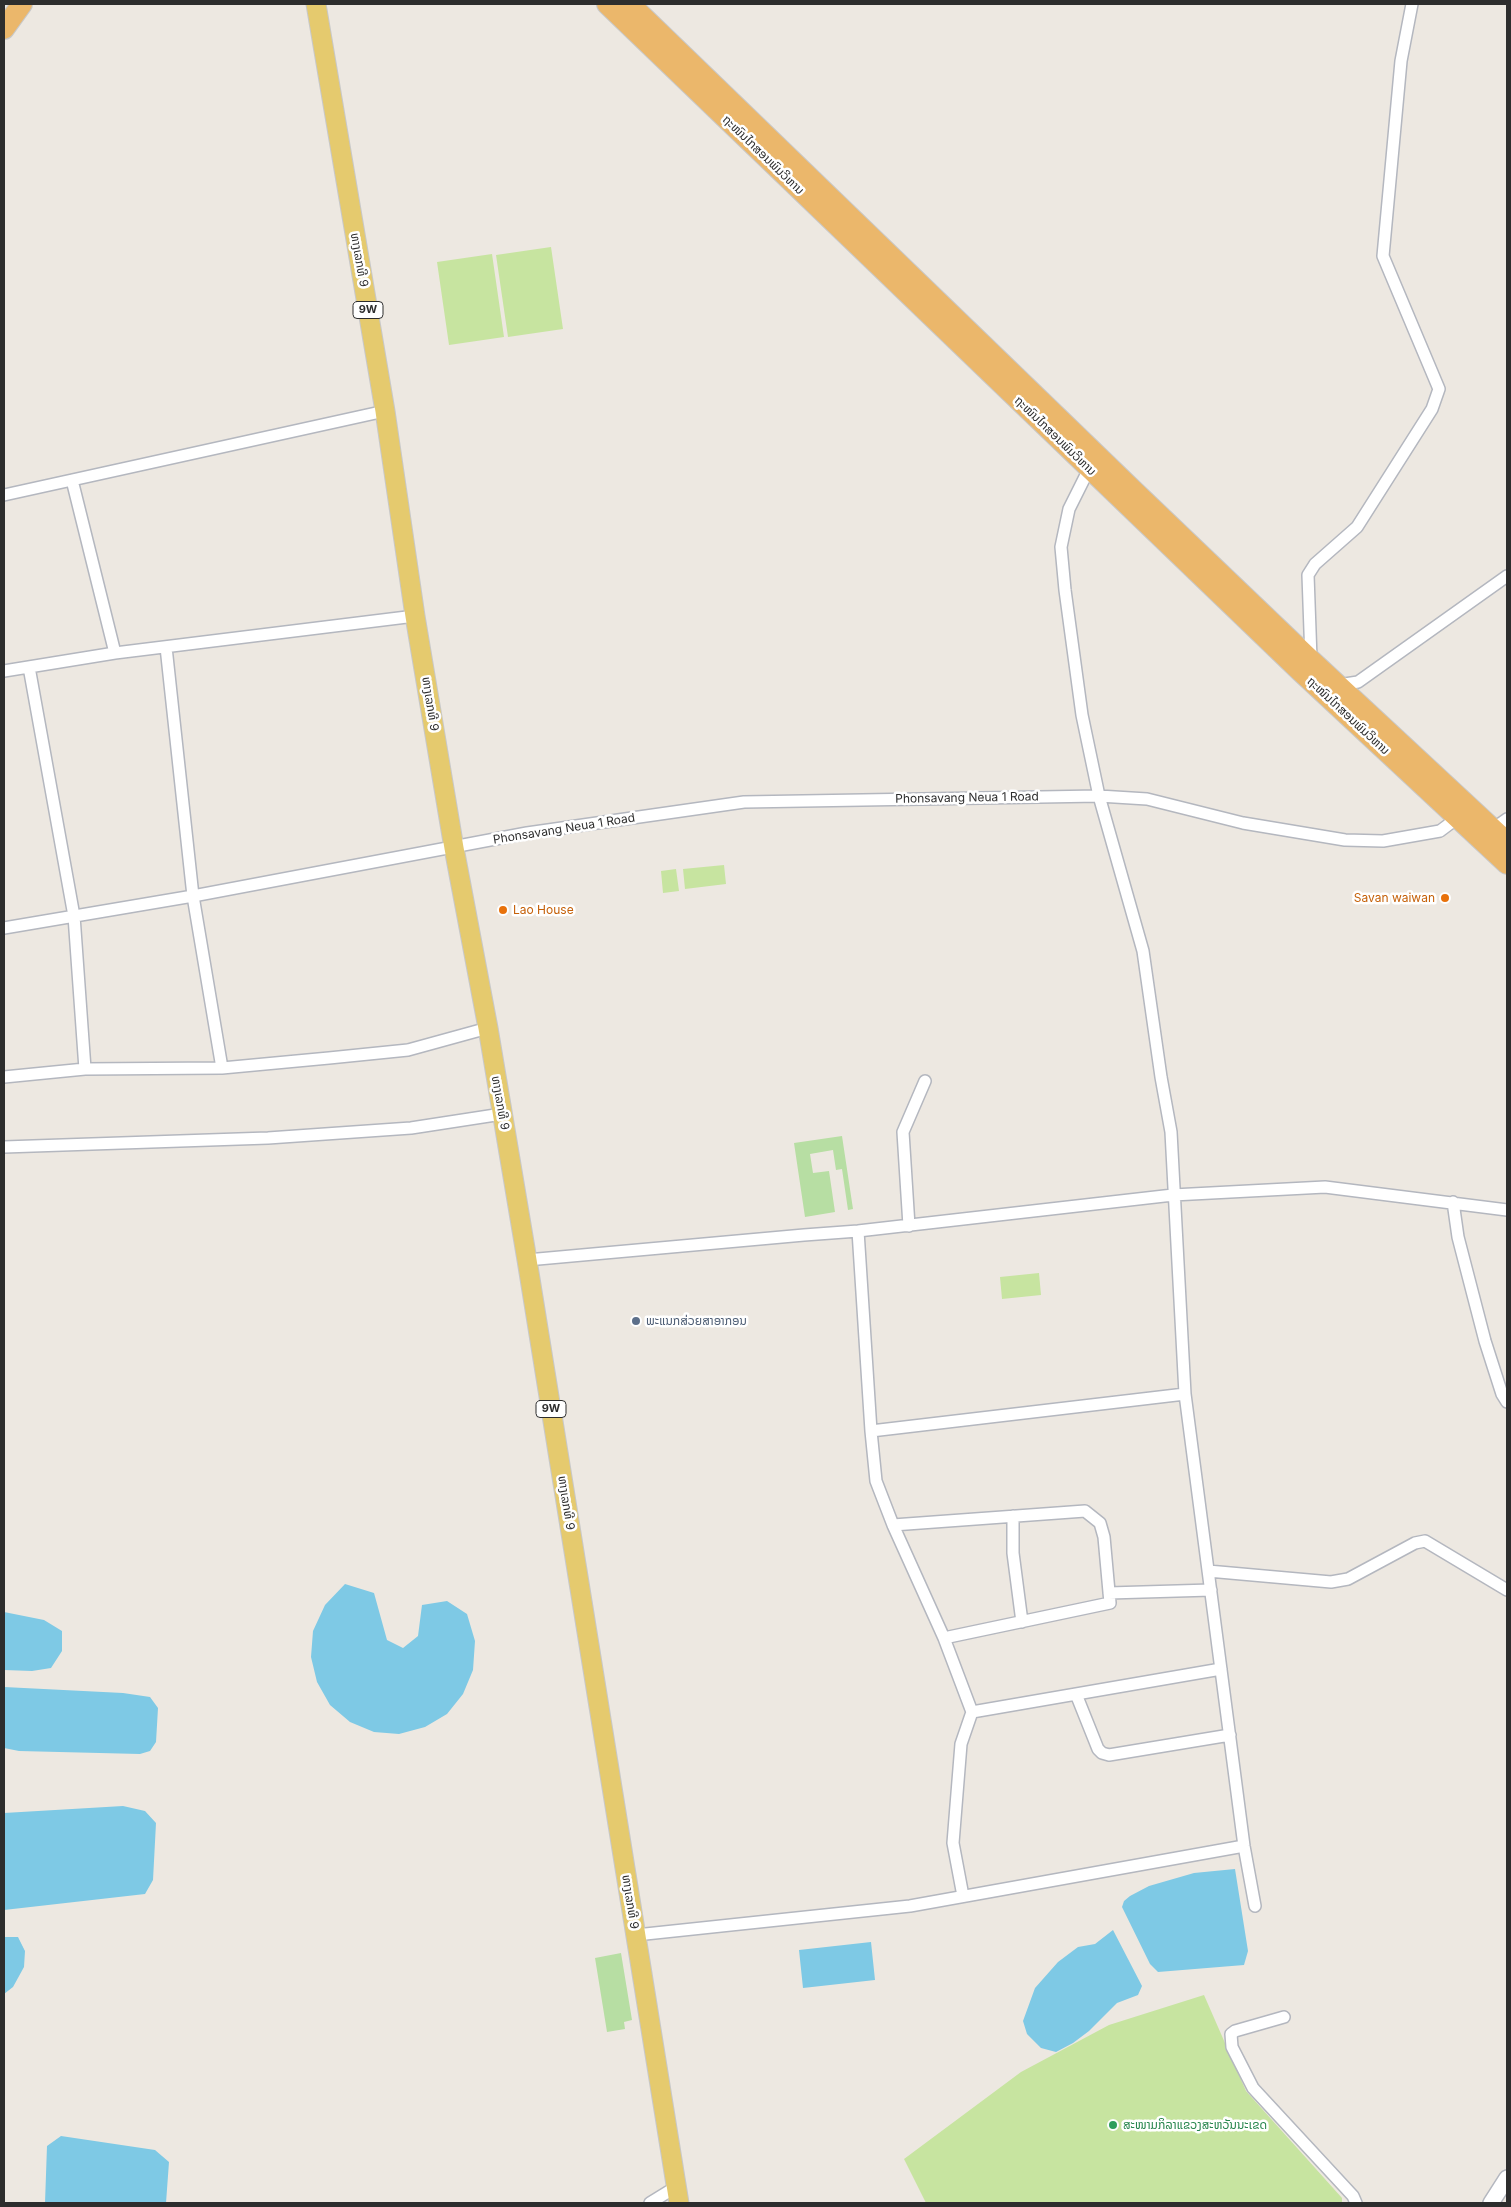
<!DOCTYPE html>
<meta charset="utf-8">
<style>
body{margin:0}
#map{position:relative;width:1511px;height:2207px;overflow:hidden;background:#ede8e1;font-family:Inter,sans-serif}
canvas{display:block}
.frame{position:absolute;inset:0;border:5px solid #2d2d2d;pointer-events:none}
</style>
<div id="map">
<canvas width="1511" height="2207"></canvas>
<div class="frame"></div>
</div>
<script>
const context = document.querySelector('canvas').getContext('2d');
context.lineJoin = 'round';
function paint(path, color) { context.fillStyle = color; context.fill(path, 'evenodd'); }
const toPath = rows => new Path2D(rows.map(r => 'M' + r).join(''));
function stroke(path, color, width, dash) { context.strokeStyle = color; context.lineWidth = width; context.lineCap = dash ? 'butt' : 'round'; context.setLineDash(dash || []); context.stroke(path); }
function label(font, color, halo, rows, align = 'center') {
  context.font = font + ' Inter,"Noto Sans Lao",sans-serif'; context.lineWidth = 5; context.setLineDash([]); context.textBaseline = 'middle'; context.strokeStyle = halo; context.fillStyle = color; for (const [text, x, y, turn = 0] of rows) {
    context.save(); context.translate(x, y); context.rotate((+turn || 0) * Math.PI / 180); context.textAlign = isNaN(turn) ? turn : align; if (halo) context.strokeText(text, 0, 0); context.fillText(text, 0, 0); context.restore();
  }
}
paint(toPath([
 [842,1136,853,1209,848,1210,842,1169,836,1170,833,1150,810,1154,813,1173,829,1171,835,1212,805,1217,794,1143],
 [621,1953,632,2020,624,2022,625,2029,607,2032,595,1958]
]), '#b7dea3');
paint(toPath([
 [551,247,563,329,508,337,496,255],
 [492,254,504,337,449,345,437,262],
 [724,865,726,884,685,889,683,869],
 [676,869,679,891,663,893,661,871],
 [1039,1273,1041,1295,1002,1299,1000,1277],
 [1204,1995,1246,2091,1342,2198,1342,2203,926,2203,904,2159,1021,2072,1109,2025]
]), '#c7e4a0');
paint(toPath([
 [345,1584,374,1593,387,1640,403,1648,418,1636,422,1605,447,1601,467,1614,475,1641,473,1670,463,1694,447,1714,425,1727,399,1734,374,1732,350,1722,330,1705,317,1682,311,1657,313,1631,325,1605],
 [4,1612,44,1620,62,1631,62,1651,51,1668,32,1671,4,1670],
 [4,1687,123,1693,150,1697,158,1708,156,1742,150,1751,140,1754,19,1751,4,1748],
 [123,1806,145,1811,156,1823,153,1880,145,1894,4,1910,4,1813],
 [1235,1869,1248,1951,1244,1965,1158,1972,1150,1964,1122,1907,1124,1901,1130,1896,1149,1886,1194,1873],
 [1113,1930,1142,1986,1138,1995,1117,2003,1089,2031,1073,2043,1056,2052,1041,2048,1027,2034,1023,2021,1035,1988,1058,1962,1078,1947,1095,1944],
 [4,1937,18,1937,25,1951,24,1967,13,1987,4,1994],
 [871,1942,875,1980,803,1988,799,1950],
 [61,2136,155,2150,169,2162,166,2203,45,2203,47,2146]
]), '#7ec9e5');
const minor = toPath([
 [1089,469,1069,509,1061,547,1065,590,1082,715,1099,796,1143,951,1161,1077,1171,1132,1185,1394,1244,1846,1255,1906],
 [72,480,115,653],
 [4,495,385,411],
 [166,647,193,896,222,1068],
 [1311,659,1308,575,1315,564,1357,527,1432,409,1439,389,1383,256,1401,61,1412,4],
 [29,667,74,916,85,1069],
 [4,671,115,653,415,616],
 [1338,685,1358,682,1507,576],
 [1493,829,1507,819],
 [4,928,193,896,527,833,744,802,1099,796,1147,799,1243,823,1345,840,1383,841,1440,831,1460,816],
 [4,1077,85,1069,222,1068,329,1058,408,1050,488,1028],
 [4,1147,268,1138,411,1128,502,1114],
 [1453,1202,1458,1237,1485,1341,1502,1394,1507,1402],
 [909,1226,903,1132,925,1081],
 [858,1231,871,1431,876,1481,893,1525,944,1638,972,1712,961,1744,953,1843,963,1896],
 [527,1260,804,1235,858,1231,1173,1195,1325,1187,1507,1210],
 [871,1431,1185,1394],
 [1013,1516,1013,1553,1022,1622],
 [893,1525,1085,1511,1100,1523,1104,1537,1110,1603,944,1638],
 [1208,1571,1331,1582,1348,1579,1415,1543,1425,1541,1507,1590],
 [1109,1593,1211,1590],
 [1076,1694,1098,1749,1102,1753,1109,1755,1230,1735],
 [972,1712,1221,1669],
 [636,1935,910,1906,1244,1846],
 [1284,2017,1235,2031,1231,2034,1232,2047,1253,2088,1353,2196,1356,2203],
 [650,2203,676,2187]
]);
const tertiary = toPath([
 [1491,2203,1507,2178]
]);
const primary = toPath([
 [316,4,385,411,415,616,454,848,488,1028,527,1260,679,2203]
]);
const trunk = toPath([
 [607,4,1300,671,1507,864],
 [630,4,1132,489,1311,660,1507,842],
 [4,29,22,4]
]);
stroke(minor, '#b4b7bf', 14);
stroke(tertiary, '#b4b7bf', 18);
stroke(primary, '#c8c8c8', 21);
stroke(trunk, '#c8c8c8', 22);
stroke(minor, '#fff', 11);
stroke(tertiary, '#fff', 15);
stroke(primary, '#e5ca6e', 19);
stroke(trunk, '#ebb76b', 20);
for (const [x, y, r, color] of [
 [1445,898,5,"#e8710a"],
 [503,910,5,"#e8710a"],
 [636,1321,5,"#5c6f8a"],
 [1113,2125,5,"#2e9e5b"]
]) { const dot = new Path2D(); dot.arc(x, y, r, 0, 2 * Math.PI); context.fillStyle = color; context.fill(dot); stroke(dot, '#fff', 2); }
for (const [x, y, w] of [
 [368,310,30],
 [551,1409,30]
]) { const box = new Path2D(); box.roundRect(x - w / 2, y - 8.5, w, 17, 4); context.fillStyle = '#fff'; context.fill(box); stroke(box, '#2d2d2d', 1); }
label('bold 11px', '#2d2d2d', null, [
 ["9W",368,310],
 ["9W",551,1409]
]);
label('12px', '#2d2d2d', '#fff', [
 ["ຖະໜົນໄກສອນພົມວິຫານ",763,155,44],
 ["ທາງເລກທີ 9",359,260,80],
 ["ຖະໜົນໄກສອນພົມວິຫານ",1055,436,44],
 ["ທາງເລກທີ 9",430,704,81],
 ["ຖະໜົນໄກສອນພົມວິຫານ",1348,716,43],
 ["Phonsavang Neua 1 Road",967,798,-1],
 ["Phonsavang Neua 1 Road",564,829,-9],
 ["ທາງເລກທີ 9",500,1103,80],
 ["ທາງເລກທີ 9",566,1503,81],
 ["ທາງເລກທີ 9",630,1902,81]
]);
label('12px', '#c56008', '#fff', [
 ["Savan waiwan",1435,898],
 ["Lao House",513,910,"left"]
], 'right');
label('12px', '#4e5e75', '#fff', [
 ["ພະແນກສ່ວຍສາອາກອນ",646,1321]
], 'left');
label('12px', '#27864d', '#fff', [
 ["ສະໜາມກິລາແຂວງສະຫວັນນະເຂດ",1123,2125]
], 'left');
</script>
